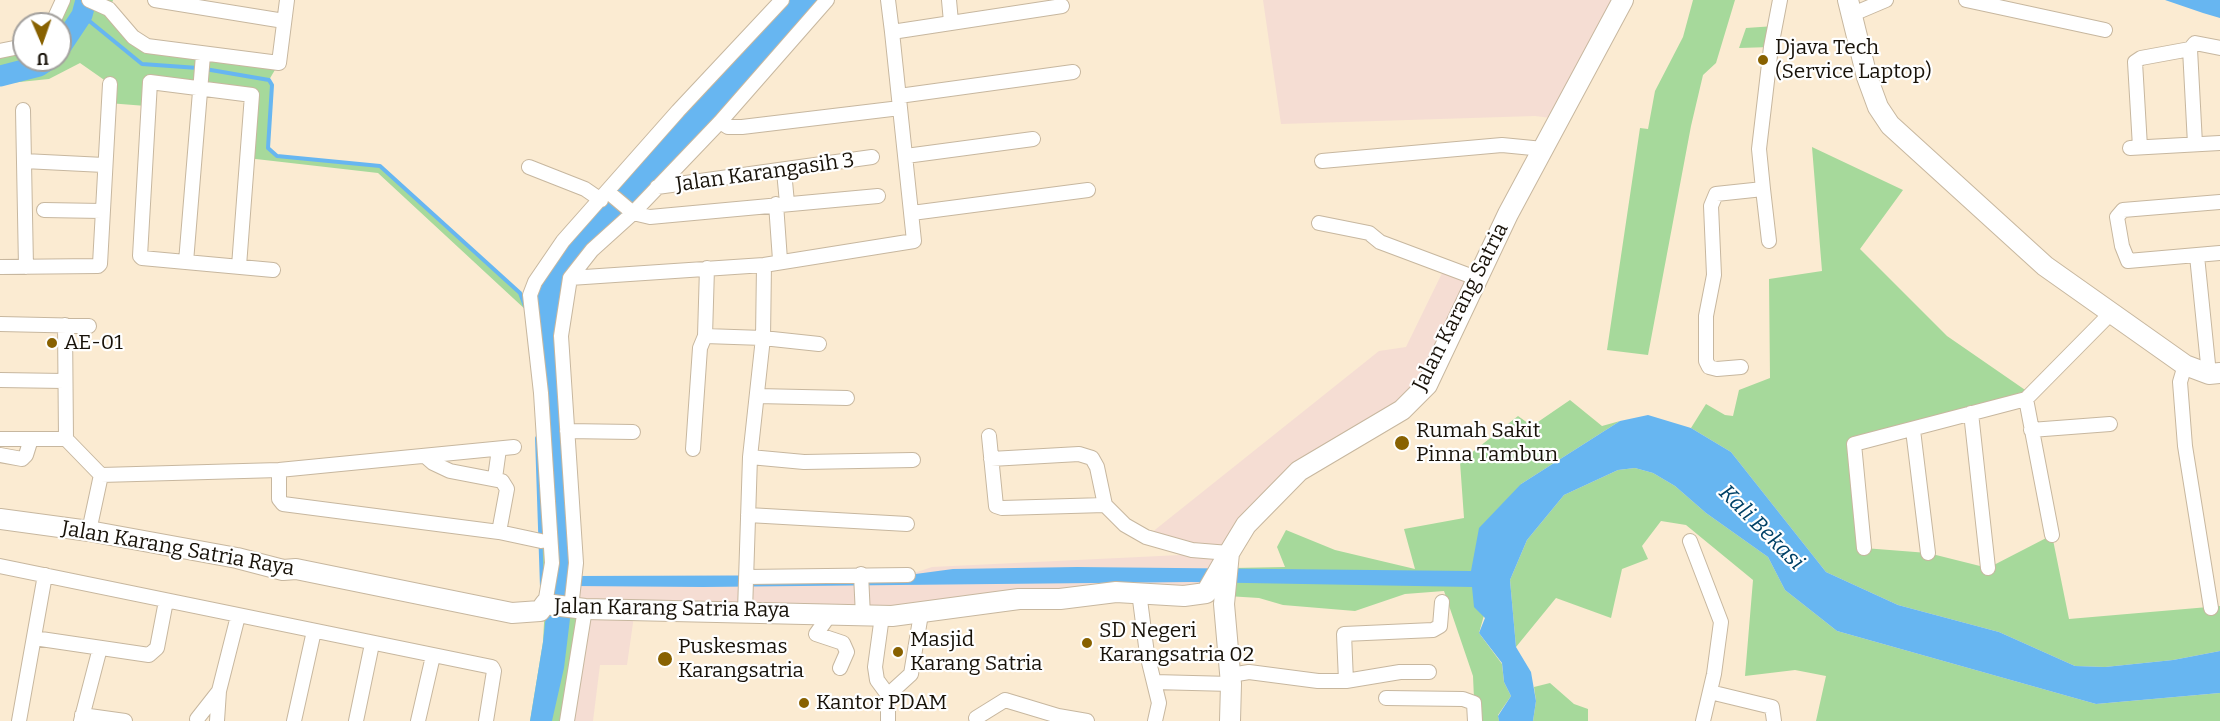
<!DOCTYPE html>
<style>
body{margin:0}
#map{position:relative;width:2220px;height:721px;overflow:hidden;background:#fbebd2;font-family:Bitter,serif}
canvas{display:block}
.north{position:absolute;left:12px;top:12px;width:60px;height:60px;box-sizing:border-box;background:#fff;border:2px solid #a3a09d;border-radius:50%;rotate:178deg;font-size:16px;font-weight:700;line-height:24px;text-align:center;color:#181209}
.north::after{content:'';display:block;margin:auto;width:21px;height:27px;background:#886100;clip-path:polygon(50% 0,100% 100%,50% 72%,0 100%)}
</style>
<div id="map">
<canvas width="2220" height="721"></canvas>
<div class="north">U</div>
</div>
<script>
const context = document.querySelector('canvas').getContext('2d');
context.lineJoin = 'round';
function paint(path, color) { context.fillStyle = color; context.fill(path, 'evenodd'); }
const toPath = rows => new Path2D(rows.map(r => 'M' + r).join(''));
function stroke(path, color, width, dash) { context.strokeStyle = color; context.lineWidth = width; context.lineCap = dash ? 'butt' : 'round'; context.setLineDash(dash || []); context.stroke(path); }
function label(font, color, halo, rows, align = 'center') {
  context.font = font + ' Bitter,serif'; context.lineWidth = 4.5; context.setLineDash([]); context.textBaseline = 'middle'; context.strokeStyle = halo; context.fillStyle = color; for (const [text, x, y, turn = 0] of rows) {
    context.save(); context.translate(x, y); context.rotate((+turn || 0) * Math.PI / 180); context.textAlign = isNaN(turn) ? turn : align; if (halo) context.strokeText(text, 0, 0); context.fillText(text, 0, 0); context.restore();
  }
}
paint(toPath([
 [1263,0,1623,0,1559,119,1535,116,1281,124],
 [1445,267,1476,278,1427,385,1299,471,1206,593,958,609,635,609,627,665,600,665,593,721,568,721,571,608,575,576,908,575,932,567,1222,553,1146,537,1379,351,1406,347]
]), '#f5ddd3');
paint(toPath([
 [63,0,113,0,110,9,133,37,279,63,269,80,272,85,269,148,277,156,380,166,520,293,530,295,552,563,585,609,567,721,530,721,543,642,545,604,542,588,536,406,527,311,378,173,247,158,252,97,152,82,146,106,108,103,110,84,80,63,49,79,0,84,0,51,24,46,24,60,60,60,60,24,52,24],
 [1693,0,1735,0,1716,63,1703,75,1691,126,1648,355,1607,350,1640,128,1648,129,1655,91,1683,37],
 [1775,26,1771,47,1739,48,1746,28],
 [1812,147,1903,190,1860,249,1947,336,2031,394,1854,444,1864,548,1928,553,1988,568,2052,535,2069,619,2220,606,2220,651,2173,660,2105,667,2075,666,1999,632,1898,605,1826,572,1731,452,1691,428,1706,404,1725,415,1733,416,1739,390,1770,378,1769,279,1822,271],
 [1570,400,1602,426,1620,421,1521,484,1479,633,1502,664,1504,682,1511,696,1498,715,1499,721,1475,721,1473,676,1444,591,1405,594,1355,611,1283,605,1259,598,1227,596,1233,568,1285,567,1277,547,1286,530,1335,550,1415,569,1404,529,1464,518,1460,462,1518,416,1532,426],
 [1635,468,1653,473,1675,486,1706,513,1768,557,1785,590,1837,631,2096,704,2220,693,2220,721,1816,721,1826,676,1795,670,1745,676,1753,580,1686,525,1661,521,1642,546,1648,559,1622,569,1611,618,1556,598,1516,647,1510,580,1527,540,1564,495,1618,470],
 [1550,683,1574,704,1588,709,1588,721,1533,721,1536,701,1534,687]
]), '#a6d99b');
paint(toPath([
 [782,0,827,0,592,250,566,303,575,576,908,575,953,569,1077,567,1471,571,1479,528,1521,484,1620,421,1648,415,1691,428,1731,452,1826,572,1898,605,1999,632,2075,666,2105,667,2173,660,2220,651,2220,693,2096,704,1837,631,1785,590,1768,557,1706,513,1675,486,1653,473,1635,468,1618,470,1564,495,1527,540,1510,580,1516,647,1531,672,1536,701,1533,721,1499,721,1498,716,1511,696,1504,682,1502,663,1479,633,1485,618,1474,607,1472,587,1191,582,703,587,574,586,564,668,552,721,530,721,543,642,550,579,535,282],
 [2165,0,2220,0,2220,18,2203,13]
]), '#67b6f1');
stroke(toPath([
 [82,15,142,64,198,68],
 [205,69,269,80,272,85,268,148,277,156,380,166,520,293,525,306],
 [537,438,542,587]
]), '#67b6f1', 4);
stroke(toPath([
 [60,48,82,15,86,0],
 [0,76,39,66,48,60]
]), '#67b6f1', 21);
const street = toPath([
 [89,0,109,9,133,37,147,46,279,63,287,0],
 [155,0,284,21],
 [888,0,892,32],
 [949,0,951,22],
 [1966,0,2105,30],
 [1853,14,1886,0],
 [52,24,63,0],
 [0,51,24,46],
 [899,96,1073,72],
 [23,110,26,267],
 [720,122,728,127,742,127,900,108],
 [2195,144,2190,49,2195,43,2220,48],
 [2140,147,2135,62,2141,58,2190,49],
 [2130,148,2220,143],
 [906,156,1033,139],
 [24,161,104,165],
 [1322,161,1502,145,1543,149],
 [529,167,585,189,601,200],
 [784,171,787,203],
 [657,187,872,157],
 [1763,189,1769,241],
 [608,192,633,213,650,217,878,196],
 [2220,202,2123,210,2117,217,2122,246,2128,261,2220,253],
 [776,204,780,260],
 [44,210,102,211],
 [912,213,1088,190],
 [1319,223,1369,233,1380,242,1476,278],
 [2197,256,2209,374],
 [186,262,203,55],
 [239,266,252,95,150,82,140,256,142,258,273,270],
 [0,267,98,266,100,264,110,84],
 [570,278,764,265,914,241,892,32,1062,6],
 [0,324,89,326],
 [65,325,66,439,101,475,89,531],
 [705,336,763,338,819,344],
 [2185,365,2180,382,2185,446,2211,608],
 [1741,367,1717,369,1709,367,1706,361,1706,316,1714,275,1711,206,1716,194,1763,189,1759,149,1771,47,1780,0],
 [0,380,64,381],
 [757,396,847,398],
 [2026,399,2052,535],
 [1971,413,1988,568],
 [1913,430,1928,553],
 [2031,430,2110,424],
 [567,431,633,432],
 [989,436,996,506,1002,508,1105,505],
 [0,439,66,439],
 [693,449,700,348,705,336,707,268],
 [0,455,22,459,26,455,31,439],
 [425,456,433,463,450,471,502,481,507,489,499,532],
 [750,457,804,462,913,460],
 [991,459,1079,454,1092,458,1097,467,1105,505,1125,525,1146,537,1192,550,1229,553],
 [279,470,279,499,283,504,499,532,541,541],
 [101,475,279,470,514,447],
 [495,478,499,449],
 [748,515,907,524],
 [1690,541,1721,622,1714,674,1703,721],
 [1864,548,1854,444,2026,399,2112,312],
 [0,566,492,667,494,671,486,721],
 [861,574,863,616],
 [746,577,908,575],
 [1139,592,1147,654,1159,703,1155,721],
 [545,604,552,563,541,393,530,295,535,282,563,241,678,111,782,0],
 [571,608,576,563,561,336,570,278,592,250,633,213,720,122,827,0],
 [745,611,750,457,763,338,764,265],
 [831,613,816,634,843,643,847,652,840,668],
 [882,616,875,667,877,680,888,695,888,721],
 [34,638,149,655,157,648,166,601],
 [1231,675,1249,672,1318,681,1346,681,1400,672,1429,672],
 [1346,681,1344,634,1433,630,1440,626,1442,602],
 [1154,682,1231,684],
 [1710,692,1772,707,1774,721],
 [888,695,911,674,921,614],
 [1386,698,1463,699,1474,703,1475,721],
 [82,715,125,721],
 [976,718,1005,700,1058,716,1087,721],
 [197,719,219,691],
 [19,721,45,575],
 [81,721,100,648],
 [217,721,219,691,238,616],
 [294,721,314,631],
 [356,721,372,644],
 [418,721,433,656],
 [567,721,585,609]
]);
const secondary = toPath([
 [1848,0,1867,77,1878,107,1890,125,2045,266,2185,365,2209,374,2220,373],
 [0,519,89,531,237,558,283,570,296,569,512,613,540,611,545,604,585,609,892,616,1019,599,1060,599,1116,592,1184,596,1206,593,1229,553],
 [1230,721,1231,684,1224,604,1229,553,1246,525,1299,471,1402,410,1427,385,1508,214,1623,0]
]);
stroke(street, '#c7b79f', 16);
stroke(secondary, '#c7b79f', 22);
stroke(street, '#fff', 14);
stroke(secondary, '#fff', 20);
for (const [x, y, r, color] of [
 [1763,60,6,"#886100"],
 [52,343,6,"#886100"],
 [1402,443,8,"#886100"],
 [1087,643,6,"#886100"],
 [898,652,6,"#886100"],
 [665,659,8,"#886100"],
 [804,703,6,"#886100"]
]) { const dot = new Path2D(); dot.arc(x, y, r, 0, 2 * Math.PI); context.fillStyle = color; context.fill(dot); stroke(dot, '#fff', 2); }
label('21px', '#181209', '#fff', [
 ["Djava Tech",1775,48],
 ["(Service Laptop)",1775,72],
 ["AE-01",64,343],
 ["Rumah Sakit",1416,431],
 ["Pinna Tambun",1416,455],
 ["SD Negeri",1099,631],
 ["Karangsatria 02",1099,655],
 ["Masjid",910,640],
 ["Karang Satria",910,664],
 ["Puskesmas",678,647],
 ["Karangsatria",678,671],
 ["Kantor PDAM",816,703]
], 'left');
label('21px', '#181209', '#fff', [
 ["Jalan Karangasih 3",765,173,-8],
 ["Jalan Karang Satria",1461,307,-63],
 ["Jalan Karang Satria Raya",178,549,10],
 ["Jalan Karang Satria Raya",672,609,1]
]);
label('italic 22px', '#004167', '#fff', [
 ["Kali Bekasi",1761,528,45]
]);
</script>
